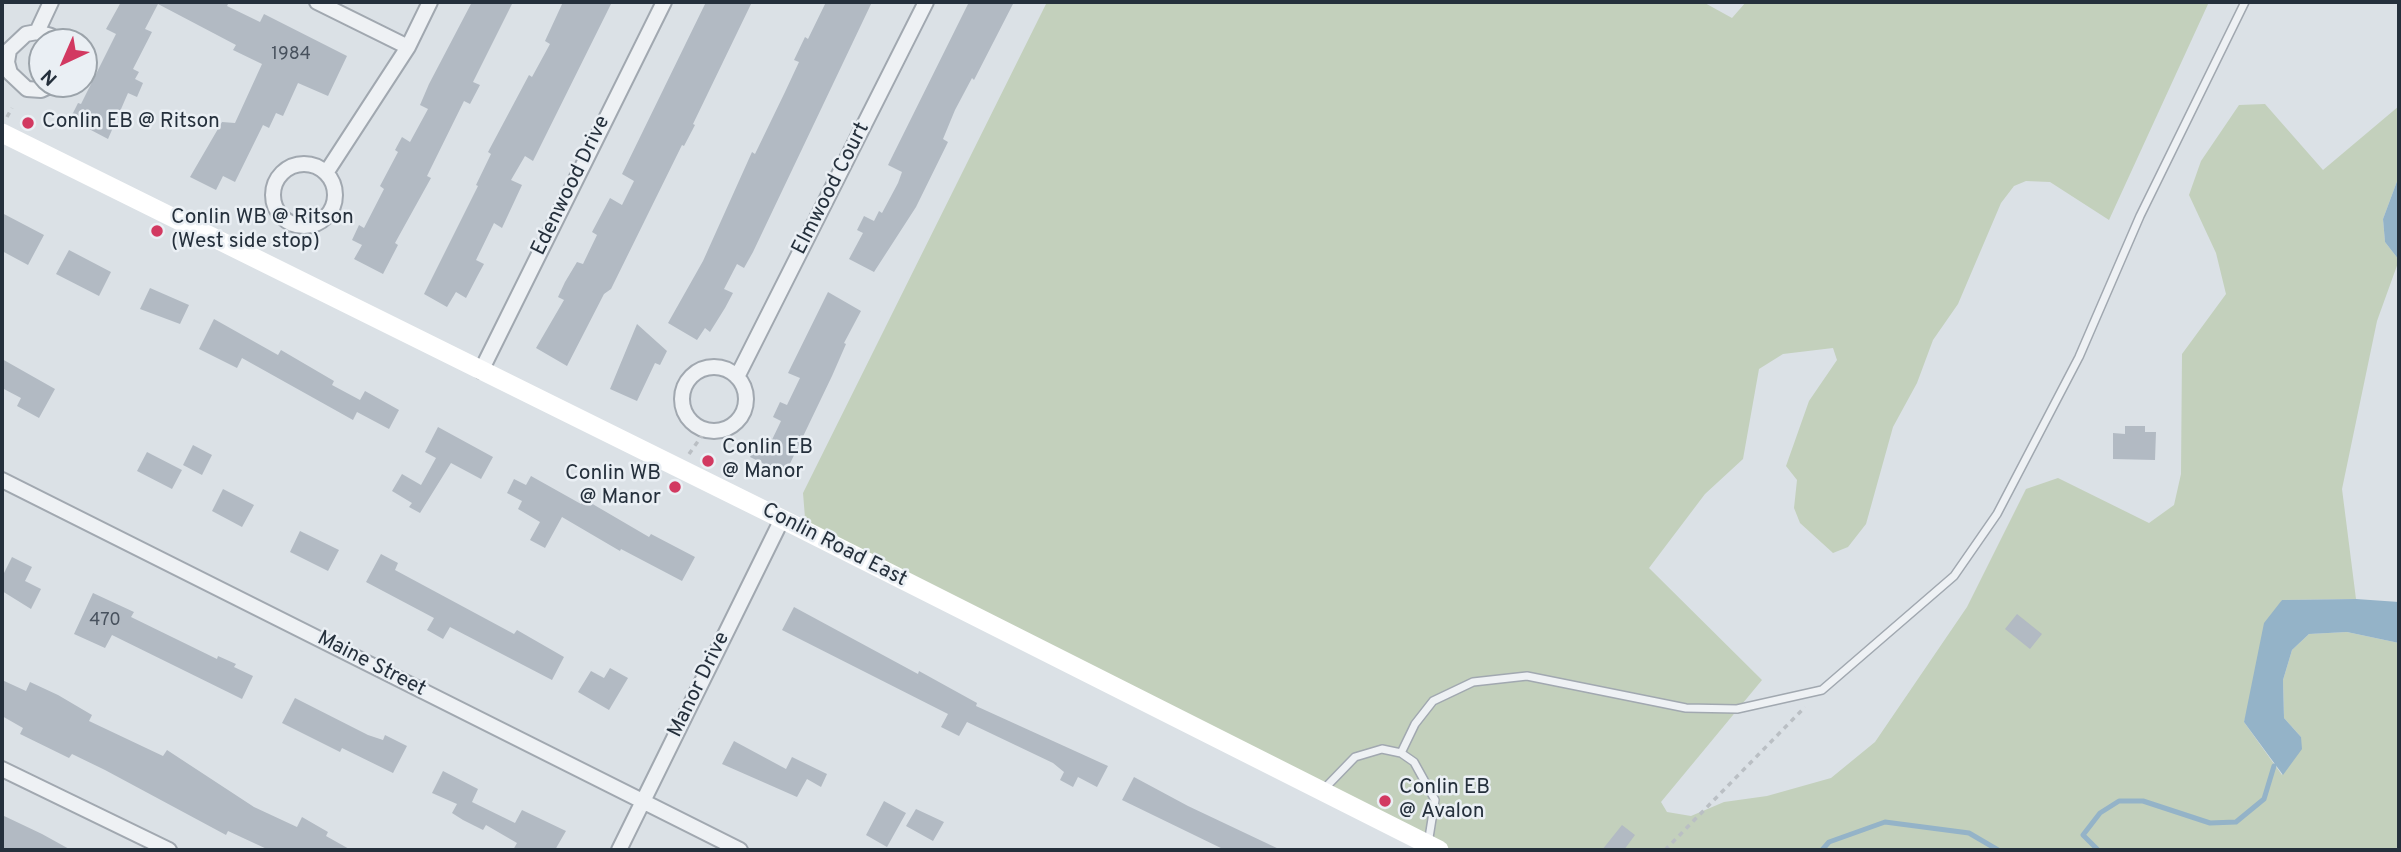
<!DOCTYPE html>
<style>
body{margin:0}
#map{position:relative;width:2401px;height:852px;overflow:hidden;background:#dbe1e6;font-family:Overpass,sans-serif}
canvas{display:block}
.frame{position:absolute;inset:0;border:4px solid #25303c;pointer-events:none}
.north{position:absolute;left:28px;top:28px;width:70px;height:70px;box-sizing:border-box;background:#eaeff4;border:2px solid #9ba3aa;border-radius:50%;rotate:224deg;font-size:19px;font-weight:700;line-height:28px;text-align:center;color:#25303c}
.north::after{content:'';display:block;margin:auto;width:24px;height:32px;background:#d23961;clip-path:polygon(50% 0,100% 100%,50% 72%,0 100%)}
</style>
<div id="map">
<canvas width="2401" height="852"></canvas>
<div class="frame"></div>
<div class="north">N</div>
</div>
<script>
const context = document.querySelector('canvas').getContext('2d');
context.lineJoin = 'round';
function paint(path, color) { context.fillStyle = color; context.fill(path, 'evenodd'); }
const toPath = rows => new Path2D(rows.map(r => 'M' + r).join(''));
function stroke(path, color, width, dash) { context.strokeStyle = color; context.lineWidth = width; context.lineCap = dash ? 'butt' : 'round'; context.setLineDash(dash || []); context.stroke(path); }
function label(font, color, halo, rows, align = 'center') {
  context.font = font + ' Overpass,sans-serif'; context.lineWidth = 5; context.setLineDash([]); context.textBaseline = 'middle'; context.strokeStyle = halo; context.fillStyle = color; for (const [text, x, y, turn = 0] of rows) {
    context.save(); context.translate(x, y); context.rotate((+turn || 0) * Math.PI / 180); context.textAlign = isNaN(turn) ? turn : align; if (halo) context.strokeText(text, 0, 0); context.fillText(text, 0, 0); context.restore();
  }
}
paint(toPath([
 [1047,2,1703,2,1732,18,1746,2,2209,2,2109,220,2050,182,2026,181,2014,186,2001,203,1958,304,1933,340,1917,383,1893,427,1866,524,1848,547,1833,553,1800,523,1794,508,1797,480,1786,466,1809,401,1837,360,1833,348,1783,354,1759,369,1743,459,1705,494,1649,568,1762,680,1661,802,1667,812,1691,816,1724,802,1767,796,1831,778,1875,742,1967,607,2026,489,2058,478,2149,523,2174,505,2181,474,2182,354,2226,294,2216,253,2189,195,2201,161,2239,105,2265,104,2323,170,2399,106,2399,176,2383,219,2385,242,2399,260,2377,321,2342,489,2356,599,2282,600,2244,722,2282,775,2301,737,2284,718,2283,680,2292,650,2309,634,2347,632,2399,643,2399,850,1440,850,806,530,803,493]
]), '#c3d0bc');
paint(toPath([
 [2399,176,2399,260,2385,242,2383,219],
 [2356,599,2399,602,2399,643,2347,632,2309,634,2292,650,2283,680,2284,718,2301,737,2302,749,2283,775,2244,722,2264,623,2282,600]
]), '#94b3c8');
stroke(toPath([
 [1822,850,1829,842,1885,822,1969,833,1998,850],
 [2098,850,2083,835,2100,813,2119,801,2143,801,2210,823,2236,822,2264,799,2274,766]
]), '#94b3c8', 5);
paint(toPath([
 [121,2,229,2,227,6,260,22,264,14,347,56,328,96,298,83,283,116,276,113,269,128,263,125,235,182,223,176,216,190,190,177,222,122,235,123,262,64,233,50,236,45,158,4,145,29,152,32,133,69,139,72,135,79,143,83,137,97,128,93,108,139,70,119,78,103,81,104,116,34,106,29],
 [472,2,513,2,473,82,480,85,470,104,464,101,427,176,431,178,395,243,398,245,383,274,354,259,362,245,352,240,359,225,364,228,384,189,380,186,398,152,395,150,402,137,410,142,428,109,420,105,429,84],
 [563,2,612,2,533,161,525,156,511,180,522,185,502,228,494,223,476,260,484,264,478,275,466,298,456,292,447,307,424,294,478,186,476,185,491,154,488,152,529,75,532,77,550,44,545,41],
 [706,2,752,2,693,124,695,125,684,146,682,145,611,289,604,294,567,366,536,348,564,300,558,297,565,282,577,262,583,264,597,235,592,232,610,198,622,205,634,181,622,174],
 [826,2,872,2,753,252,744,268,737,264,724,289,733,293,725,308,710,332,705,328,697,340,668,323,703,261,752,152,755,154,785,92,799,62,794,60,805,37,808,39],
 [969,2,1014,2,974,80,972,78,955,110,943,139,948,142,916,207,874,272,849,259,863,233,857,230,864,216,874,221,879,211,882,213,898,183,902,172,888,165],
 [2,213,44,235,28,265,2,251],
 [69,250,111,272,99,296,56,274],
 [150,288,189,305,180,324,140,309],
 [828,292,861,311,844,343,846,344,832,376,785,474,750,457,758,441,769,446,781,421,773,417,780,402,787,405,800,378,788,373],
 [214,319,278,355,281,350,334,381,332,385,360,400,365,391,399,410,389,429,357,412,353,420,242,358,237,368,199,349],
 [637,324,667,351,660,365,655,363,637,401,610,389],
 [2,359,55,389,39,418,17,406,21,398,2,388],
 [2125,426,2145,426,2145,432,2156,432,2155,460,2113,459,2113,433,2125,434],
 [438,427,493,457,481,479,451,463,420,513,409,507,412,503,392,491,402,474,421,485,436,458,425,452],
 [193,445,212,455,202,475,183,465],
 [147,452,182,470,172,489,137,471],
 [531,476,581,504,584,499,649,537,651,534,695,557,682,581,621,549,620,551,562,517,545,548,530,540,540,522,518,509,522,501,507,493,514,479,526,485],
 [223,489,254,505,242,527,212,511],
 [300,531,339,550,328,571,290,552],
 [381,554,398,563,395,570,514,634,517,630,564,657,552,680,450,627,443,639,427,630,434,618,366,582],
 [12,557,32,567,25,581,41,589,31,609,2,591,2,577],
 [93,593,134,612,131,617,217,659,218,656,236,664,234,667,253,676,242,699,112,635,105,648,74,634],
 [794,607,918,674,919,671,977,703,976,706,1108,766,1097,787,1078,777,1073,787,1060,780,1064,772,1053,763,967,722,959,736,941,727,948,714,782,630],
 [2017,614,2042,634,2030,649,2005,629],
 [610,668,628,678,609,710,578,692,591,671,604,678],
 [2,680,26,691,30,682,58,695,92,715,89,721,163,756,167,750,254,807,297,827,302,817,328,832,326,836,351,850,269,850,228,831,226,835,105,770,72,754,69,758,20,734,23,728,2,716],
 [295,698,368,735,383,740,385,735,407,746,393,773,342,748,340,752,282,723],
 [734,741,786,769,792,757,827,774,821,787,807,779,797,797,722,764],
 [443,771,478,789,472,802,515,823,522,810,566,831,555,850,513,850,517,843,486,825,483,830,463,820,452,813,457,804,432,793],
 [1134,777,1188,806,1281,850,1225,850,1122,800],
 [884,801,906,813,887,847,866,835],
 [916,809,944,822,933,841,906,826],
 [2,815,42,834,71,850,2,850],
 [1622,825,1635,835,1624,850,1602,850]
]), '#b2bac3');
const lane = toPath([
 [1401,753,1415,724,1433,701,1473,682,1527,676,1686,708,1737,709,1822,690,1954,576,1997,514,2079,357,2140,216,2245,2],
 [1323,790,1355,757,1382,749,1401,753,1414,762,1435,800,1428,844]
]);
const street = toPath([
 [317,2,408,47],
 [37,32,51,2],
 [54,84,41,90,27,89,10,73,7,62,9,50,26,34,37,32,51,36,57,42],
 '273 195a31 31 0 1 1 62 0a31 31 0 1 1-62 0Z',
 [326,173,408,47,430,2],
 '682 399a32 32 0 1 1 64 0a32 32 0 1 1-64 0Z',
 [481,371,664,2],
 [737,377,926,2],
 [2,480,740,850],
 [2,769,169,850],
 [619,850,782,519]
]);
stroke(lane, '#a1a8b0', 10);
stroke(street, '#a1a8b0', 18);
stroke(toPath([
 [7,117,12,108],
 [283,242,292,223],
 [689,454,706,430],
 [1665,850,1805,707]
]), '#babfc4', 3.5, [5, 5]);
stroke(lane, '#eef1f4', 7);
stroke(street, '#eef1f4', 14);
stroke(toPath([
 [2,133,782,519,1439,850]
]), '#fff', 19);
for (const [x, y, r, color] of [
 [28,123,7,"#d23961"],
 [157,231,7,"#d23961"],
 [708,461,7,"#d23961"],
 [675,487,7,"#d23961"],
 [1385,801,7,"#d23961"]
]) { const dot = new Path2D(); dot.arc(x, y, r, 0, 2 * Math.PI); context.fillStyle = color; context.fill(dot); stroke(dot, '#eaeff4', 2.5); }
label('18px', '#48525e', null, [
 ["1984",291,55],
 ["470",105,621]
]);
label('21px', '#25303c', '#eaeff4', [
 ["Conlin EB @ Ritson",42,123],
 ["Conlin WB @ Ritson",171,219],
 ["(West side stop)",171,243],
 ["Conlin EB",722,449],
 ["@ Manor",722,473],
 ["Conlin WB",661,475,"right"],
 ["@ Manor",661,499,"right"],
 ["Conlin EB",1399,789],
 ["@ Avalon",1399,813]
], 'left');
label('21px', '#25303c', '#eaeff4', [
 ["Edenwood Drive",572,186,-64],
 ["Elmwood Court",832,189,-63],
 ["Conlin Road East",834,546,27],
 ["Maine Street",371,665,27],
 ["Manor Drive",700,685,-64]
]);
</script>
